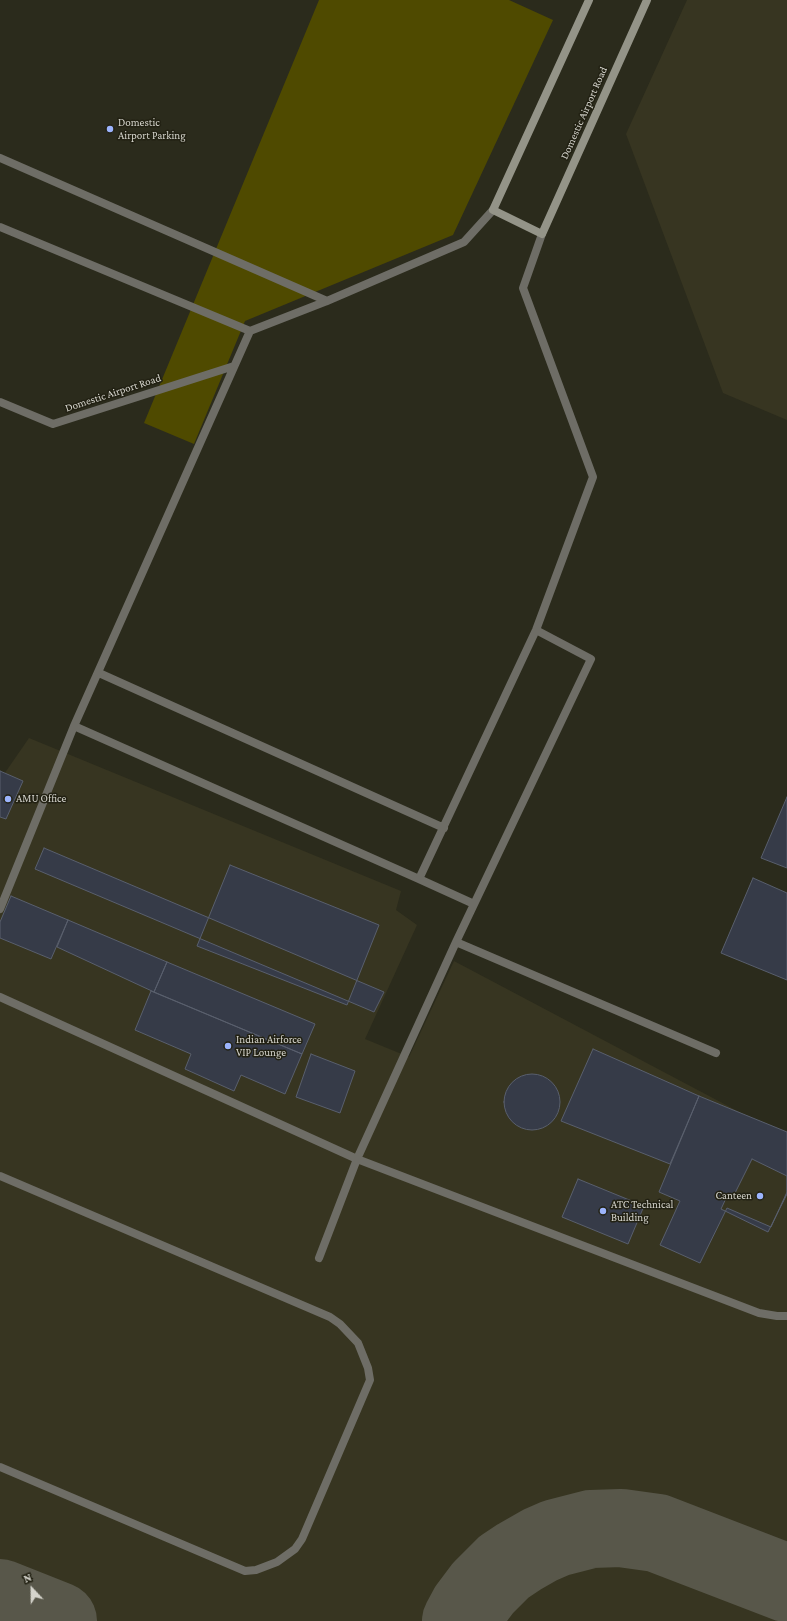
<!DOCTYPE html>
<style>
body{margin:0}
#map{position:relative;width:787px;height:1621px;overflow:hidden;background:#2b2b1c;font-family:"Crimson Pro",serif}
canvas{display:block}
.north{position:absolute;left:12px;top:1569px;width:40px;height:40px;-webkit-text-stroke:3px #222113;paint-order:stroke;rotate:338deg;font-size:11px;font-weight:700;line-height:16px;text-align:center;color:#d5d4cc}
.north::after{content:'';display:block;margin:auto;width:14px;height:18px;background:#d5d4cc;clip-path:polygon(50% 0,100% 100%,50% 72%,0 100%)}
</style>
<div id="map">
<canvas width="787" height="1621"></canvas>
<div class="north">N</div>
</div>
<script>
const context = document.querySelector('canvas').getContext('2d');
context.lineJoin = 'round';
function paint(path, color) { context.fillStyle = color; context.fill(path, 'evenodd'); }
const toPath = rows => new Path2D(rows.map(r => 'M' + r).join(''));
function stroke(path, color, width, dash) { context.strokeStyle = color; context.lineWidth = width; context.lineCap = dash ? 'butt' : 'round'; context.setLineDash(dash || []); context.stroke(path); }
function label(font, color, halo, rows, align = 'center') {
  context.font = font + ' "Crimson Pro",serif'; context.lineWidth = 3; context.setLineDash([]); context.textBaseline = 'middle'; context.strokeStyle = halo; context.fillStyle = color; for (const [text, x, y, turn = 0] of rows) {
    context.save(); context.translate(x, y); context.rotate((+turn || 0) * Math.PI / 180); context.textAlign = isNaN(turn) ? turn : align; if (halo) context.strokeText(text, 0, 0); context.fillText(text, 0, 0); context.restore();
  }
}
paint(toPath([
 [687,0,787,0,787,420,723,393,626,134],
 [29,738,401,891,396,910,417,925,365,1039,409,1057,454,961,745,1115,787,1132,787,1621,0,1621,0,780]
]), '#373521');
paint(toPath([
 [319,0,509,0,553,20,453,235,245,321,194,444,144,423]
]), '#4f4a00');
stroke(toPath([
 [0,1598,58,1621],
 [461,1621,468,1608,483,1588,504,1567,519,1557,540,1545,556,1538,591,1529,621,1528,657,1533,787,1583]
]), '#58574a', 78);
const building = toPath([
 [0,771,23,781,6,819,0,817,0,771],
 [787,797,787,868,761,858,787,797],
 [44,848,384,992,374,1012,35,869,44,848],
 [230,865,379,925,347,1005,197,946,230,865],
 [753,878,787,893,787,980,721,953,753,878],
 [11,896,68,920,51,959,0,938,0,922,11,896],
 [68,920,167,962,154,992,57,947,68,920],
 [167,962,315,1024,302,1054,154,992,167,962],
 [151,991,302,1054,285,1094,241,1075,234,1091,185,1069,191,1054,135,1030,151,991],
 [593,1049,699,1096,670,1164,561,1121,593,1049],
 [311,1054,355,1071,340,1113,296,1097,311,1054],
 '504 1102a28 28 0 1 1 56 0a28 28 0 1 1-56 0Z',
 [699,1096,787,1132,787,1192,771,1227,727,1208,700,1263,660,1245,680,1201,659,1192,699,1096],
 [752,1159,787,1176,787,1194,768,1232,721,1209,728,1194,733,1197,752,1159],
 [578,1179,644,1206,628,1244,562,1217,578,1179]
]);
paint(building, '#363b48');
stroke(building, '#595f6d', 1);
stroke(toPath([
 [0,158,327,301],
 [493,210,464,242,327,301,250,331,74,726,419,879,536,630,593,477,523,288,542,234],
 [0,227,250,331],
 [0,402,53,424,234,366],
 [99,673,444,828],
 [419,879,474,904],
 [0,909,74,726],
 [456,942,716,1053],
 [0,997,357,1159,759,1313,777,1316,787,1316],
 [0,1176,330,1317,340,1324,358,1343,368,1368,370,1380,302,1539,295,1549,277,1562,256,1570,245,1571,0,1467],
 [319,1258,357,1159,456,942,591,659,536,630]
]), '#6e6d66', 8);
stroke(toPath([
 [589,0,493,210,542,234,647,0]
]), '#949488', 8);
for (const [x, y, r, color] of [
 [110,129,4,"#9cb4fd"],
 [8,799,4,"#9cb4fd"],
 [228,1046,4,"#9cb4fd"],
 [760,1196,4,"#9cb4fd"],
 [603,1211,4,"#9cb4fd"]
]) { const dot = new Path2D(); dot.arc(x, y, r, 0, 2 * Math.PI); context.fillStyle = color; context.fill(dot); stroke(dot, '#222113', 1.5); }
label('11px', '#d5d4cc', '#222113', [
 ["Domestic Airport Road",584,113,-66],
 ["Domestic Airport Road",113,393,-18]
]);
label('11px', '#d5d4cc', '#222113', [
 ["Domestic",118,123],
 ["Airport Parking",118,136],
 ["AMU Office",16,799],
 ["Indian Airforce",236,1040],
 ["VIP Lounge",236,1053],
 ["Canteen",752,1196,"right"],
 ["ATC Technical",611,1205],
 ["Building",611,1218]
], 'left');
</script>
